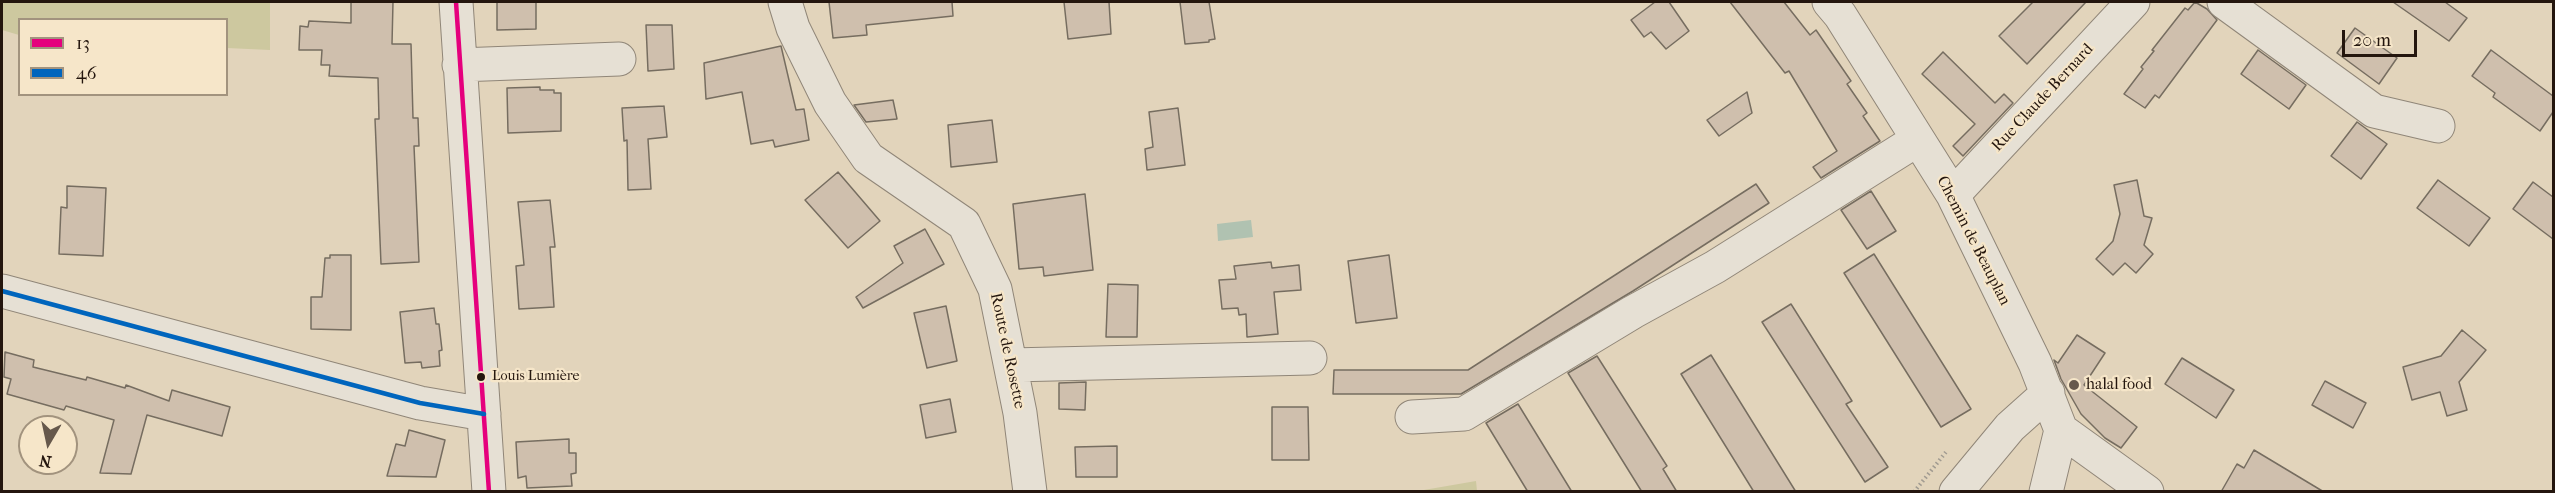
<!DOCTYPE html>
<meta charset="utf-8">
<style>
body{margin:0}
#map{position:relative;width:2555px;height:493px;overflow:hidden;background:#e2d4bb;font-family:"IM FELL French Canon",serif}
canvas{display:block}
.frame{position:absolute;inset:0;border:3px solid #24160e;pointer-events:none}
.legend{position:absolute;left:18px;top:18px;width:210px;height:78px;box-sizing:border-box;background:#f6e6c9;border:2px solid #a2937e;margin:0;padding:8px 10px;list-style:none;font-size:18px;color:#24160e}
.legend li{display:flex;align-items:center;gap:12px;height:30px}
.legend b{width:30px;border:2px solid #a2937e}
.north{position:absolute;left:18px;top:415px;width:60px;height:60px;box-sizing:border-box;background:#f6e6c9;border:2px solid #a2937e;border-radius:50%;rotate:189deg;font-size:16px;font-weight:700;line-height:24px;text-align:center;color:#24160e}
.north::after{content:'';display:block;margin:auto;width:21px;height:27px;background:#66584b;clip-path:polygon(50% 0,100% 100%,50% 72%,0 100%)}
.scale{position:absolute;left:2342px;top:30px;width:75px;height:27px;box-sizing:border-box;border:3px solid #24160e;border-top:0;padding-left:8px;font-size:18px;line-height:21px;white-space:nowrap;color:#24160e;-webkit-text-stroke:4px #f6e6c9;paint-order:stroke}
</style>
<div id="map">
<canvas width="2555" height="493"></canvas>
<div class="frame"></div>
<ul class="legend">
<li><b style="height:8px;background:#e5007d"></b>13</li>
<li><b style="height:8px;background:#0065bd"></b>46</li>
</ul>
<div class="north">N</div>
<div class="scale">20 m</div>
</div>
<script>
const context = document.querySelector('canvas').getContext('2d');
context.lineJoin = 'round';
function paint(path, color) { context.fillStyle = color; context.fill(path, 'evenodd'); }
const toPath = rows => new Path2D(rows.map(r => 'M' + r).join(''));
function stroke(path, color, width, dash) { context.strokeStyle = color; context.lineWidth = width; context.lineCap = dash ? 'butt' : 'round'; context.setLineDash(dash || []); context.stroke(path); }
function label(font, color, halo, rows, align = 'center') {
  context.font = font + ' "IM FELL French Canon",serif'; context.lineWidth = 4.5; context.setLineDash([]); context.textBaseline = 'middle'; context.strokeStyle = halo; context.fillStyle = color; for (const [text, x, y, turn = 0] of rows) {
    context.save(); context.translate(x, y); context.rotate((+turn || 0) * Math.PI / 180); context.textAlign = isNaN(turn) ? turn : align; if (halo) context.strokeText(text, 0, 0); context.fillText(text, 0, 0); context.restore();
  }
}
paint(toPath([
 [2,2,270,2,270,50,227,48,226,20,20,20,19,35,2,30],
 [1476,481,1477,491,1418,491]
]), '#cdc89f');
paint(toPath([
 [1251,220,1253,237,1218,241,1217,224]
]), '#b0c2b1');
const building = toPath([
 [351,2,393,2,392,44,411,44,413,118,418,118,419,146,414,146,419,262,381,264,375,119,379,119,378,78,329,76,330,65,321,65,322,50,299,50,300,26,308,27,309,21,351,23,351,2],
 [497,2,536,2,536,29,497,30,497,2],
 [829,2,952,2,953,16,866,25,867,35,833,38,829,2],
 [1064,2,1109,2,1111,34,1068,39,1064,2],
 [1180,2,1209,2,1215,39,1209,40,1209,42,1185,44,1180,2],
 [1655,2,1669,2,1689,31,1666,49,1651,32,1644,37,1631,20,1655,2],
 [1730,2,1784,2,1810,35,1816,30,1851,81,1847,84,1867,113,1863,116,1880,141,1821,178,1813,167,1837,151,1789,71,1785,73,1730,2],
 [2033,2,2086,2,2027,64,1999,36,2033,2],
 [2195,2,2207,9,2217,20,2159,98,2155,95,2145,108,2124,94,2143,69,2141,67,2154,51,2152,50,2185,8,2188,10,2195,2],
 [2393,2,2445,2,2467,18,2449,41,2393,2],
 [646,25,672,25,674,69,648,71,646,25],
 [2355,28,2397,58,2379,84,2337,53,2355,28],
 [781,46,796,110,804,109,809,140,775,147,773,140,751,144,742,92,706,99,704,63,781,46],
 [2258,50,2306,85,2289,109,2241,74,2258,50],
 [2491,50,2553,96,2553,112,2540,131,2493,97,2495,93,2472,76,2491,50],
 [1943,52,1995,103,2004,94,2013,103,1963,156,1953,146,1975,124,1922,74,1943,52],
 [540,87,540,90,554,90,554,93,561,93,561,131,508,133,507,88,540,87],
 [1747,92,1752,113,1719,136,1707,120,1747,92],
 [893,100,897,119,866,122,854,105,893,100],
 [664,106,667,137,648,139,651,189,628,190,627,140,624,141,622,108,664,106],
 [1178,108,1185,165,1147,170,1145,149,1153,147,1149,112,1178,108],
 [992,120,997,162,951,167,948,125,992,120],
 [2357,122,2387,144,2361,179,2331,156,2357,122],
 [838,172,880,221,848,248,805,200,838,172],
 [2137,180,2144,216,2152,218,2144,245,2153,254,2136,273,2125,263,2113,275,2096,259,2113,241,2120,214,2114,185,2137,180],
 [2438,180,2490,218,2469,246,2417,208,2438,180],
 [2533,182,2553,197,2553,239,2513,209,2533,182],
 [1756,184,1769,203,1633,291,1461,394,1333,394,1334,370,1468,370,1756,184],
 [67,186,106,188,103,256,59,254,61,207,67,208,67,186],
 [1871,191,1896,231,1867,249,1841,210,1871,191],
 [1085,194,1093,270,1044,276,1043,267,1019,269,1013,204,1085,194],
 [550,200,555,247,550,247,554,307,519,309,516,266,524,265,518,202,550,200],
 [925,229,944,264,863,308,856,297,903,263,894,246,925,229],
 [1874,254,1971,409,1941,427,1844,273,1874,254],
 [330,255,351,255,351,330,311,329,311,297,322,297,325,258,330,258,330,255],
 [1389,255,1397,318,1356,323,1348,261,1389,255],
 [1271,262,1272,268,1299,265,1301,290,1274,292,1278,334,1247,337,1246,314,1239,315,1238,308,1222,309,1219,280,1236,279,1234,266,1271,262],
 [1108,284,1138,285,1137,337,1106,337,1108,284],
 [1791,304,1852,401,1846,404,1888,467,1865,482,1762,322,1791,304],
 [946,306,957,361,927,368,914,313,946,306],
 [434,308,436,324,439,324,442,350,439,351,440,366,422,368,421,362,405,363,400,312,434,308],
 [2462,330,2486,350,2459,382,2467,410,2447,416,2440,392,2412,400,2403,367,2441,356,2462,330],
 [2077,335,2105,353,2084,385,2137,427,2121,448,2105,438,2081,414,2061,379,2054,360,2058,363,2077,335],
 [5,352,34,360,33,367,86,380,87,377,125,388,126,385,169,401,172,390,230,407,222,436,147,415,131,474,100,473,114,420,66,406,64,410,7,394,11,379,4,377,5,352],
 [1711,355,1796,492,1754,492,1681,374,1711,355],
 [1597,356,1667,466,1663,469,1677,492,1642,492,1568,373,1597,356],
 [2182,358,2234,390,2216,418,2165,384,2182,358],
 [2325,381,2366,403,2353,428,2312,405,2325,381],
 [1086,382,1085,410,1059,409,1059,383,1086,382],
 [950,399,956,432,926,438,920,405,950,399],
 [1518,404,1572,492,1528,492,1486,423,1518,404],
 [1272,407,1308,407,1309,460,1272,460,1272,407],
 [409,430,445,440,436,477,387,476,396,444,405,446,409,430],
 [569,439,569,453,576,453,576,473,571,474,572,486,527,488,526,476,518,478,516,442,569,439],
 [1117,446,1117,477,1076,477,1075,447,1117,446],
 [2254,450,2324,492,2221,492,2237,464,2244,468,2254,450]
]);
paint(building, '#cfbfad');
stroke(building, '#766d60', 1.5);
const minor = toPath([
 [456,2,489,492],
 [785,2,793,28,830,103,868,158,964,224,995,289,1020,413,1030,492],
 [1829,2,1840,15,1953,195,2035,363,2061,430],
 [2224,2,2374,111,2438,126],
 [459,65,619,59],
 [1953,195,2133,2],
 [2,291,420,403,484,414],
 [1011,365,1310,358],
 [1412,417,1464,414,1633,312,1715,267,1917,140],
 [2061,430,2147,492],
 [1956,492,2010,427,2048,393],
 [2046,492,2061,430]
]);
stroke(minor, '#908678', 35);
stroke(toPath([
 [1914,492,1946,452]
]), '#a19b91', 4, [1.5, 3]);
stroke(minor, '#e6e0d4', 33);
stroke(toPath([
 [456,2,489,492]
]), '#e5007d', 4.5);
stroke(toPath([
 [2,291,420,403,484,414]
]), '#0065bd', 4.5);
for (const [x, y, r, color] of [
 [481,377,5,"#24160e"],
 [2074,385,6,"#66584b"]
]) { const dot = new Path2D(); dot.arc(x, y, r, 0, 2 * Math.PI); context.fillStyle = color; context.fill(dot); stroke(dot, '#f6e6c9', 2); }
label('14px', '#24160e', '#f6e6c9', [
 ["Louis Lumière",492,377]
], 'left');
label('16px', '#24160e', '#f6e6c9', [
 ["Rue Claude Bernard",2043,98,-47],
 ["Chemin de Beauplan",1973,241,63],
 ["Route de Rosette",1007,351,78]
]);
label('16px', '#24160e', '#f6e6c9', [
 ["halal food",2086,385]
], 'left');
</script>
